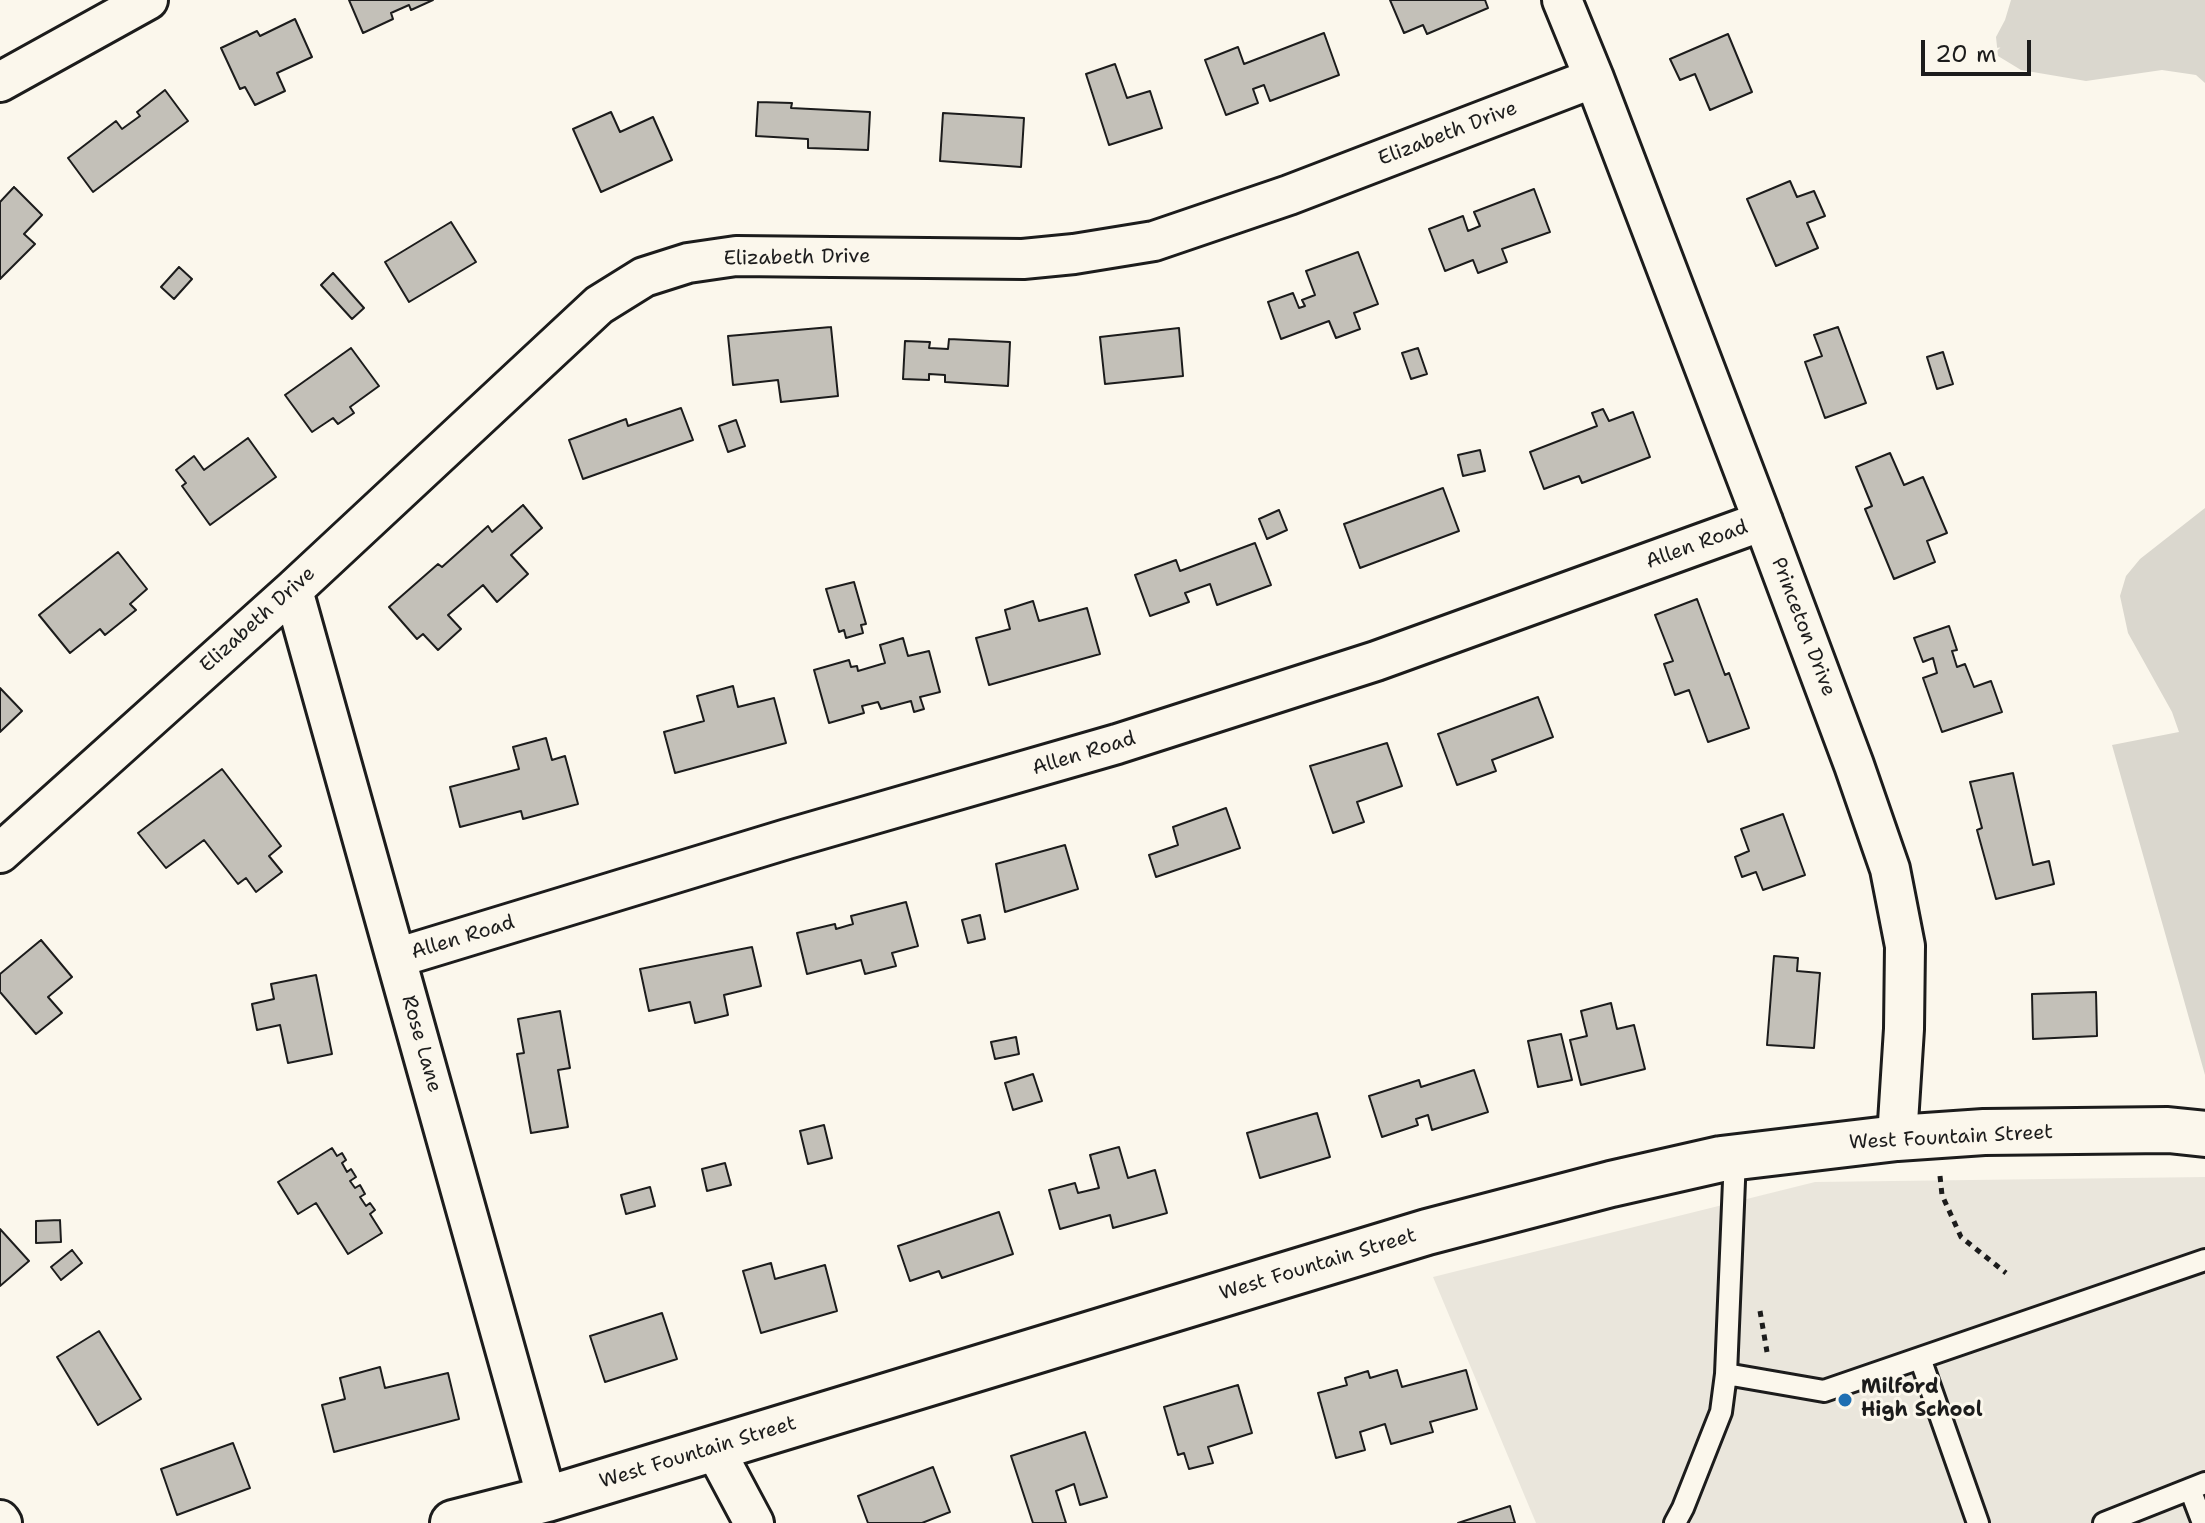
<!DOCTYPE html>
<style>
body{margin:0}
#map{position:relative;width:2205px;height:1523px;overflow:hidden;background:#fbf7ec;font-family:"Shantell Sans",sans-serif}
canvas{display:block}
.scale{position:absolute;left:1921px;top:40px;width:110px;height:36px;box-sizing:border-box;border:4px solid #1c1c1c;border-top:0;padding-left:10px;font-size:24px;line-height:28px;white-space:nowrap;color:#1c1c1c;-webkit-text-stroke:6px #fbf7ec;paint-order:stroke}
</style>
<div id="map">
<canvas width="2205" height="1523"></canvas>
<div class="scale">20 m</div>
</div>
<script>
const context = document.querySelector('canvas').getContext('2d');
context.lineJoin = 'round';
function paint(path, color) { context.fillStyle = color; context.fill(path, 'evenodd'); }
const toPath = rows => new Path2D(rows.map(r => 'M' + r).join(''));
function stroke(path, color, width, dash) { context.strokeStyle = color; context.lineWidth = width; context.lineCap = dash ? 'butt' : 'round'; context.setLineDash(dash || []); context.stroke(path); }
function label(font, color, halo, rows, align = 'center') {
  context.font = font + ' "Shantell Sans",sans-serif'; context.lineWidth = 6; context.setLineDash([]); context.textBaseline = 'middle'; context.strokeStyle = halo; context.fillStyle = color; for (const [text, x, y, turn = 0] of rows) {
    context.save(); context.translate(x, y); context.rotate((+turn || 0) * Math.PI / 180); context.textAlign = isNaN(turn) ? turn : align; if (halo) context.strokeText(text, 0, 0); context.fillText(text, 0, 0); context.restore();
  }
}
paint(toPath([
 [2205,1177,2205,1523,1536,1523,1433,1277,1815,1182]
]), '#eae6dc');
paint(toPath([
 [2011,0,2205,0,2205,83,2196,75,2162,70,2086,81,2021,70,1998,56,1996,37,2005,20],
 [2205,508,2205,1075,2112,745,2179,732,2172,712,2128,633,2120,596,2126,576,2140,559]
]), '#dad7ce');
const building = toPath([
 [349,0,433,0,411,10,409,5,391,13,393,19,363,33,349,0],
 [1390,0,1485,0,1488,8,1427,34,1423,25,1404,33,1390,0],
 [295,19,312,57,277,73,285,91,255,105,245,87,240,89,221,48,257,31,260,36,295,19],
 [1324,33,1339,75,1270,101,1264,85,1253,89,1258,103,1226,115,1205,60,1238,47,1244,64,1324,33],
 [1728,34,1752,92,1710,110,1695,74,1680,80,1670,59,1728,34],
 [1115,64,1127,98,1150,91,1162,128,1109,145,1086,74,1115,64],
 [165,90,188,121,93,192,68,158,116,121,122,129,140,116,137,112,165,90],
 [758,102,792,103,791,108,870,112,868,150,808,148,808,139,756,136,758,102],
 [611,112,620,132,653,117,672,160,601,192,573,129,611,112],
 [943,113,1024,118,1021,167,940,161,943,113],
 [1790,181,1797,197,1814,191,1825,216,1807,223,1818,248,1776,266,1747,199,1790,181],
 [14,187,42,215,24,234,35,244,0,279,0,202,14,187],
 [1534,189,1550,232,1502,249,1507,262,1478,273,1473,260,1445,271,1429,229,1463,216,1468,231,1480,226,1474,212,1534,189],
 [451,222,476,262,409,302,385,262,451,222],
 [1358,252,1378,304,1354,313,1360,329,1336,338,1329,321,1281,339,1268,302,1293,293,1299,308,1305,306,1302,300,1315,295,1306,271,1358,252],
 [179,267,192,279,174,299,161,287,179,267],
 [333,273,364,308,352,319,321,285,333,273],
 [831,327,838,396,781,402,778,380,733,385,728,336,831,327],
 [1838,327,1866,403,1825,418,1805,362,1822,356,1814,335,1838,327],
 [1179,328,1183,376,1105,384,1100,337,1179,328],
 [949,339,1010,342,1008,386,945,382,945,375,929,374,929,380,903,379,905,341,930,342,929,348,948,349,949,339],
 [351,348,379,386,350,407,354,413,338,424,333,418,312,432,285,395,351,348],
 [1418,348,1427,374,1411,379,1402,353,1418,348],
 [1943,352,1953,384,1937,389,1927,357,1943,352],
 [681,408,693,440,583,479,569,440,626,419,628,426,681,408],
 [1603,409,1609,421,1633,412,1650,457,1582,483,1579,476,1544,489,1530,452,1597,426,1592,413,1603,409],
 [736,420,745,446,728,452,719,426,736,420],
 [248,438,276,477,210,525,182,486,186,483,176,470,194,456,204,470,248,438],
 [1480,450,1485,471,1463,476,1458,455,1480,450],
 [1890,453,1904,485,1923,477,1947,533,1927,541,1935,562,1894,579,1865,509,1872,506,1856,467,1890,453],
 [1443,488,1459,531,1360,568,1344,524,1443,488],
 [523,505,542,528,511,555,528,574,497,602,483,585,448,615,461,629,438,650,423,634,417,639,389,607,438,564,442,567,488,526,492,532,523,505],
 [1279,510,1287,530,1267,539,1259,519,1279,510],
 [1255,543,1271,585,1217,605,1210,584,1185,593,1189,602,1150,616,1135,575,1176,560,1180,571,1255,543],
 [118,552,147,589,130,604,136,610,105,635,100,629,70,653,39,615,118,552],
 [854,582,866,624,861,625,863,633,846,638,844,630,839,632,826,589,854,582],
 [1697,599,1725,675,1729,673,1749,728,1708,742,1689,690,1675,695,1664,664,1673,661,1655,615,1697,599],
 [1033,601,1039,621,1087,608,1100,654,989,685,976,638,1010,629,1005,610,1033,601],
 [1949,626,1957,650,1952,651,1957,667,1965,664,1974,687,1991,681,2002,712,1942,732,1923,678,1937,673,1933,658,1923,662,1914,638,1949,626],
 [903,638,908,656,929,651,940,692,920,697,924,709,914,712,911,701,881,709,878,702,862,706,864,713,829,723,814,670,849,660,851,667,857,666,858,671,885,663,880,645,903,638],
 [733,686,738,707,774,698,786,743,675,773,664,732,704,721,697,696,733,686],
 [0,688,22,711,0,732,0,688],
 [1538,697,1553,737,1492,760,1496,771,1457,785,1438,734,1538,697],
 [546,738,552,760,565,756,578,804,523,819,521,811,460,827,450,787,519,769,513,747,546,738],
 [1387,743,1402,786,1357,802,1364,822,1333,833,1310,766,1387,743],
 [222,769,281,846,269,856,282,872,256,892,246,878,238,884,204,840,166,868,138,833,222,769],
 [2013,773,2033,865,2049,861,2054,884,1996,899,1977,830,1982,828,1970,782,2013,773],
 [1226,808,1240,848,1156,877,1149,855,1178,845,1173,827,1226,808],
 [1783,814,1805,875,1763,890,1756,872,1742,877,1735,857,1749,851,1741,829,1783,814],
 [1065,845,1078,889,1005,912,996,864,1065,845],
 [906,902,918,946,892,953,896,966,865,974,861,960,807,974,797,933,835,924,836,929,853,924,851,916,906,902],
 [980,915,985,939,968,943,962,920,980,915],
 [41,940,72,977,48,997,62,1013,36,1034,0,992,0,974,41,940],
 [752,947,761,986,724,995,728,1015,695,1023,690,1002,649,1011,640,969,752,947],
 [1774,956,1798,958,1797,971,1820,973,1814,1048,1767,1045,1774,956],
 [316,975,332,1054,288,1063,280,1025,257,1030,252,1004,274,999,271,984,316,975],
 [2096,992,2097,1036,2033,1039,2032,994,2096,992],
 [1611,1003,1617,1029,1634,1025,1645,1069,1581,1085,1570,1040,1587,1036,1581,1011,1611,1003],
 [560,1011,570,1068,558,1070,568,1127,531,1133,517,1054,524,1053,518,1019,560,1011],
 [1561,1034,1572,1080,1538,1087,1528,1041,1561,1034],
 [1016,1037,1019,1054,995,1059,991,1042,1016,1037],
 [1474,1070,1488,1112,1432,1130,1428,1115,1416,1119,1418,1125,1382,1137,1369,1096,1419,1080,1421,1087,1474,1070],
 [1033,1074,1042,1101,1013,1110,1005,1083,1033,1074],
 [1317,1113,1330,1157,1260,1178,1247,1133,1317,1113],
 [824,1125,832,1158,808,1164,800,1131,824,1125],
 [1119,1147,1128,1178,1155,1170,1167,1213,1113,1228,1110,1215,1060,1229,1049,1190,1075,1183,1078,1193,1099,1188,1090,1155,1119,1147],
 [332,1148,337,1156,342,1153,346,1160,342,1163,347,1172,351,1169,356,1177,350,1181,355,1188,360,1185,365,1194,360,1197,366,1206,370,1203,375,1210,370,1214,382,1233,348,1254,316,1203,298,1214,278,1182,332,1148],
 [725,1163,731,1185,707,1191,702,1169,725,1163],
 [650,1187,655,1206,626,1214,621,1195,650,1187],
 [999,1212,1013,1254,942,1278,939,1271,910,1281,898,1246,999,1212],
 [60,1220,61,1242,36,1243,36,1221,60,1220],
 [0,1229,29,1261,0,1286,0,1229],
 [72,1250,82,1263,61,1280,51,1267,72,1250],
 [771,1263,775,1279,825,1265,837,1311,761,1333,743,1271,771,1263],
 [662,1313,677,1359,605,1382,590,1336,662,1313],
 [99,1331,141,1399,98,1425,57,1357,99,1331],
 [380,1367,385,1388,448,1373,459,1419,334,1452,322,1405,345,1399,340,1378,380,1367],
 [1397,1370,1402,1387,1466,1370,1477,1409,1430,1422,1433,1432,1391,1444,1385,1424,1360,1432,1365,1450,1336,1458,1318,1393,1347,1385,1345,1378,1368,1371,1370,1378,1397,1370],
 [1238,1385,1252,1433,1208,1447,1213,1463,1189,1469,1184,1453,1178,1455,1164,1407,1238,1385],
 [1085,1432,1107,1497,1080,1505,1074,1484,1056,1491,1066,1523,1033,1523,1011,1456,1085,1432],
 [233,1443,250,1488,177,1515,161,1469,233,1443],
 [933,1467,950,1512,922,1523,868,1523,858,1496,933,1467],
 [1510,1506,1515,1523,1458,1523,1510,1506]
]);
paint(building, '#c3c0b8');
stroke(building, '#1c1c1c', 2);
const service = toPath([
 [1920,1358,1978,1523],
 [1726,1374,1824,1391,2205,1260],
 [2190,1489,2203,1523],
 [1675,1523,1683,1508,1721,1412,1726,1374,1735,1157],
 [2104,1523,2205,1483]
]);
const minor = toPath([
 [1562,0,1594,78,1758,508,1854,765,1890,869,1905,946,1904,1029,1897,1138],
 [0,82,148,0],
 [293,590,547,1499],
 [0,853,293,590,599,305,644,277,688,263,736,256,1023,259,1074,254,1154,241,1289,195,1594,78],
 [396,958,787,839,1117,744,1376,661,1763,521],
 [714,1448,754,1523],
 [0,1520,2,1523]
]);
const tertiary = toPath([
 [453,1523,547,1499,1427,1232,1611,1184,1721,1159,1897,1138,1984,1132,2168,1130,2205,1134]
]);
stroke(service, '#1c1c1c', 26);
stroke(minor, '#1c1c1c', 44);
stroke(tertiary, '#1c1c1c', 50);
stroke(toPath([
 [1940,1176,1942,1195,1961,1237,2006,1273],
 [1760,1311,1767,1352]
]), '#1c1c1c', 5, [6, 6]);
stroke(service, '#fbf7ec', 20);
stroke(minor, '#fbf7ec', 38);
stroke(tertiary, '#fbf7ec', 44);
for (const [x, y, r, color] of [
 [1845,1400,8,"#1f6fb2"]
]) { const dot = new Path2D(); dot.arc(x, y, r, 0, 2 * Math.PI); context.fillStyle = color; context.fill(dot); stroke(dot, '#fbf7ec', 3); }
label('20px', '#1c1c1c', '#fbf7ec', [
 ["Elizabeth Drive",1448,134,-21],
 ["Elizabeth Drive",797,258,-1],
 ["Allen Road",1697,545,-20],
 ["Elizabeth Drive",258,620,-42],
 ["Princeton Drive",1803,627,69],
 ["Allen Road",1084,754,-17],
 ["Allen Road",463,938,-17],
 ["Rose Lane",421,1044,74],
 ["West Fountain Street",1951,1138,-3],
 ["West Fountain Street",1318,1265,-17],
 ["West Fountain Street",698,1453,-17]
]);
label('bold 20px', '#1c1c1c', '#fbf7ec', [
 ["Milford",1861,1388],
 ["High School",1861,1411]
], 'left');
</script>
